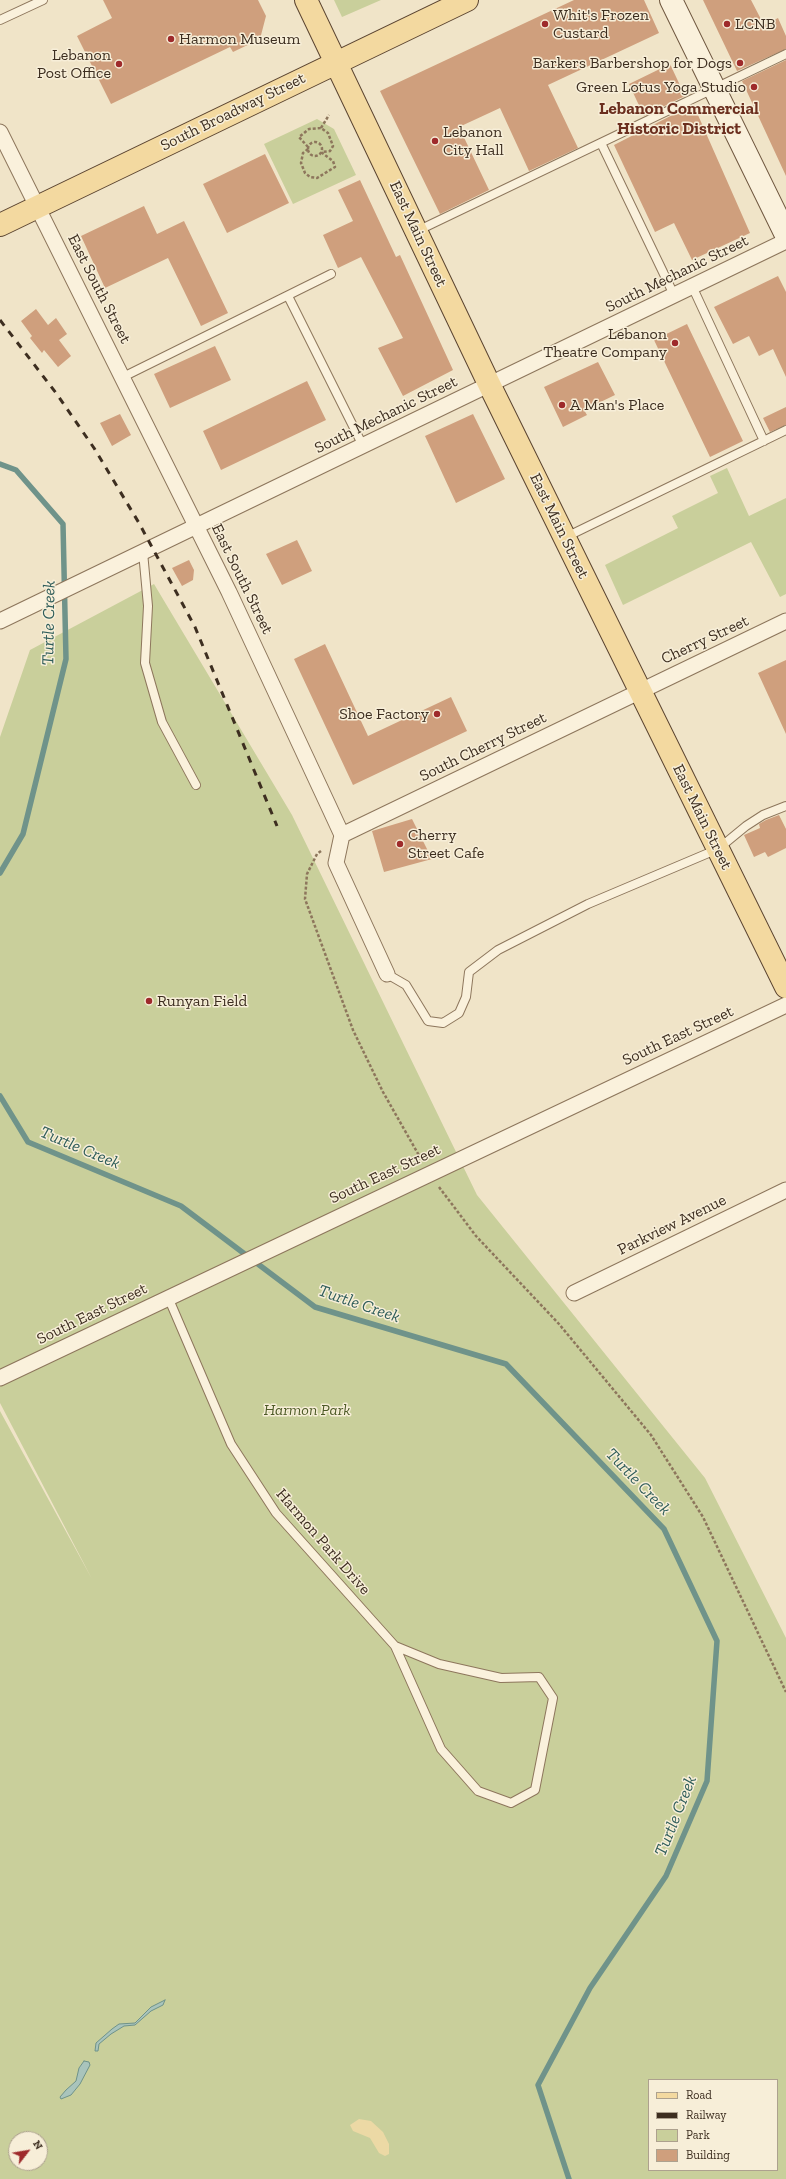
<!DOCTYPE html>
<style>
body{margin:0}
#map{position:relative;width:786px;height:2179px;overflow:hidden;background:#f0e4c8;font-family:"Zilla Slab",serif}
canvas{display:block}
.legend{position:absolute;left:648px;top:2079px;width:130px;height:92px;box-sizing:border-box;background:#f7eed8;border:1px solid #ada18e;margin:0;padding:5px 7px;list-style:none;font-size:12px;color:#3d2e20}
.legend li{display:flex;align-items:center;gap:8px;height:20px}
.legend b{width:20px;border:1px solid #ada18e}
.north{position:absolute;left:8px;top:2131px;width:40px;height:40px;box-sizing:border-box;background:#f7eed8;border:1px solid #ada18e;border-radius:50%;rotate:59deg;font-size:11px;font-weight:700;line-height:16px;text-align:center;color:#3d2e20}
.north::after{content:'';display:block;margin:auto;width:14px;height:18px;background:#9e2a2b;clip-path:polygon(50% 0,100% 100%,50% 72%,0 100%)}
</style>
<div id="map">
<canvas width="786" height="2179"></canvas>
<ul class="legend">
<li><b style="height:5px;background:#f3d9a0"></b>Road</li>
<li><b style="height:5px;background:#3d2e20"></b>Railway</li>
<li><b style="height:11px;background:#c9cf9b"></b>Park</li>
<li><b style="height:11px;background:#cf9f7d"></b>Building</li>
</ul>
<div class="north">N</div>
</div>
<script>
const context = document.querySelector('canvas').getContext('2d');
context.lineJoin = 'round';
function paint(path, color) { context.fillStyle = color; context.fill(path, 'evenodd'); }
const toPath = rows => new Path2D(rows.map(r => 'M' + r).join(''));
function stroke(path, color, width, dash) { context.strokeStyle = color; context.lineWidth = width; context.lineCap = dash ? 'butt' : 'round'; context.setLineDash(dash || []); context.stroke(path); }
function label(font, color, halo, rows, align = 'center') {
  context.font = font + ' "Zilla Slab",serif'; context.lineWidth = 3; context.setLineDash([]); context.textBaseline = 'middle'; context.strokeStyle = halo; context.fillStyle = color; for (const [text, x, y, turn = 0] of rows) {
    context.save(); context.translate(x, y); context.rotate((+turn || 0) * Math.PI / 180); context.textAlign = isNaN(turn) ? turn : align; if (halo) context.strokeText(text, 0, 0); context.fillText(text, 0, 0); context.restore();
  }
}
paint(toPath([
 [334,0,381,0,342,17],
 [317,119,334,129,356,175,293,204,264,144],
 [727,468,749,516,786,498,786,594,780,597,751,542,623,605,605,565,678,528,672,516,718,493,710,476],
 [154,584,292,815,477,1195,705,1478,786,1638,786,2179,0,2179,0,1411,92,1579,0,1403,0,737,30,650],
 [649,2080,777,2080,777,2170,649,2170],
 [16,2139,40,2139,40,2163,16,2163]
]), '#c9cf9b');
paint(toPath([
 [359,2119,371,2121,383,2132,389,2144,389,2154,385,2156,379,2153,370,2138,353,2131,350,2125]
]), '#ecd9a5');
const water = toPath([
 [165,2000,163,2005,151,2011,135,2025,124,2026,111,2034,99,2044,98,2051,95,2051,96,2043,112,2029,119,2024,135,2023,151,2007,165,2000],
 [84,2061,89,2062,90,2065,80,2084,71,2095,61,2099,60,2097,66,2090,76,2081,79,2068,84,2061]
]);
paint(water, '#a9c4bc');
stroke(water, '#6f938a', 1);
stroke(toPath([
 [0,464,16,470,63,524,66,659,23,834,0,873],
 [0,1096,28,1142,181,1206,315,1307,506,1364,664,1529,717,1641,707,1781,666,1876,590,1988,538,2085,569,2179]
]), '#6f938a', 5.5);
paint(toPath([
 [103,0,258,0,266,16,260,39,233,52,230,47,111,104,77,36,112,18],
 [574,0,644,0,659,33,548,85,578,148,529,171,500,108,459,127,489,190,440,214,380,91],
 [703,0,751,0,764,25,778,18,786,36,786,49,737,71],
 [786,60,786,176,742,81],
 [670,64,685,96,644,116,629,84],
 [690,106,691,108,694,106,750,233,692,260,674,223,655,232,614,145],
 [265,154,289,203,227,233,203,184],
 [360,180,396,257,400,255,453,370,403,396,378,348,403,338,361,257,338,268,323,235,353,221,338,190],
 [144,206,157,234,184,221,228,313,201,326,168,258,105,288,81,236],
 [778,276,786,292,786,377,773,349,759,356,749,336,733,344,714,307],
 [36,309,48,325,56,318,67,334,59,340,71,356,58,367,44,350,42,353,30,338,32,336,21,321],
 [687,324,743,441,710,457,654,340],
 [215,346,231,380,170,408,154,374],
 [598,362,615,395,584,410,587,415,563,427,544,387],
 [307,381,326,420,221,470,203,431],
 [786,407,786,425,770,432,763,418],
 [120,414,131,435,112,446,100,423],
 [473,414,505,479,456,503,425,436],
 [297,540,312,571,282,585,266,554],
 [189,560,194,570,193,580,182,586,172,568],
 [325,644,368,736,451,697,467,731,353,785,294,659],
 [786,660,786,734,758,673],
 [779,815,786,829,786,848,768,857,765,852,754,857,744,835,760,828,759,824,766,820],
 [412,819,432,859,384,872,372,831]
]), '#cf9f7d');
const lane = toPath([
 [0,20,43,0],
 [601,143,674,295],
 [417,231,786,54],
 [692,286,764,441],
 [288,296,363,446],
 [123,377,331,274],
 [566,537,786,430],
 [143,552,148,606,145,663,162,722,196,785],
 [387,974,406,985,428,1021,443,1023,459,1013,466,997,469,972,498,950,588,904,718,849,746,826,763,815,786,806],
 [168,1297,231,1444,276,1513,395,1646,441,1749,478,1791,511,1803,535,1790,553,1698,539,1677,501,1678,439,1664,395,1646]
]);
const street = toPath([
 [0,132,229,592,330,809,342,835,336,863,387,974],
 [0,621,786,241],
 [342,835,786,621],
 [574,1293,786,1190],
 [0,1378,786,1005]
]);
const secondary = toPath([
 [671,0,786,235]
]);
const primary = toPath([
 [306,0,490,386,786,987],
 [0,225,467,0]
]);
stroke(lane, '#8d765c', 10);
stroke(street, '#8d765c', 17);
stroke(secondary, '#6f573f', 24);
stroke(primary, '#5b4430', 24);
stroke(toPath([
 [321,128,329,115],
 '308 149a7 7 0 1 1 14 0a7 7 0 1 1-14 0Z',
 [308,147,299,137,309,129,321,128,328,133,333,146,330,151,322,152],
 [308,149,303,153,301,163,305,173,310,177,317,178,335,167,333,161,321,152],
 [321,851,317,854,307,874,305,899,353,1030,383,1092,421,1159],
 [439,1187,476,1236,559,1324,651,1435,703,1517,786,1692]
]), '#8d765c', 2.5, [3, 2]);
stroke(lane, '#faf1dc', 8);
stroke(street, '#faf1dc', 15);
stroke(secondary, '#faf1dc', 22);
stroke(primary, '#f3d9a0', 22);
stroke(toPath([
 [0,320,56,393,94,448,139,523,195,627,277,826]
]), '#3d2e20', 3, [7, 7]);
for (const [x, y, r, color] of [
 [545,24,4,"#9e2a2b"],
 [727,24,4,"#9e2a2b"],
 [171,39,4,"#9e2a2b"],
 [740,63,4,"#9e2a2b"],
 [119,64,4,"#9e2a2b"],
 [754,87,4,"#9e2a2b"],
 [435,141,4,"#9e2a2b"],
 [675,343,4,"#9e2a2b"],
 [562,405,4,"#9e2a2b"],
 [437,714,4,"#9e2a2b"],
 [400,844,4,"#9e2a2b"],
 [149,1001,4,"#9e2a2b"]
]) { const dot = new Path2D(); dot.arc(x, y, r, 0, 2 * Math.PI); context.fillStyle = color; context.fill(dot); stroke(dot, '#f7eed8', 1.5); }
label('16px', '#3d2e20', '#f7eed8', [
 ["Whit's Frozen",553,15],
 ["Custard",553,33],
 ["LCNB",735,24],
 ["Harmon Museum",179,39],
 ["Lebanon",111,55,"right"],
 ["Post Office",111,73,"right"],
 ["Barkers Barbershop for Dogs",732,63,"right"],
 ["Green Lotus Yoga Studio",746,87,"right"],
 ["Lebanon",443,132],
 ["City Hall",443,150],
 ["Lebanon",667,334,"right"],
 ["Theatre Company",667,352,"right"],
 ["A Man's Place",570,405],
 ["Shoe Factory",429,714,"right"],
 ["Cherry",408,835],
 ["Street Cafe",408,853],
 ["Runyan Field",157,1001]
], 'left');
label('16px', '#3d2e20', '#f7eed8', [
 ["South Broadway Street",233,112,-26],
 ["East Main Street",418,234,65],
 ["South Mechanic Street",677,274,-26],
 ["East South Street",99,289,63],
 ["South Mechanic Street",386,415,-26],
 ["East Main Street",559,526,64],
 ["East South Street",242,579,64],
 ["Cherry Street",705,640,-25],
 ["South Cherry Street",483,747,-26],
 ["East Main Street",702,817,64],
 ["South East Street",678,1036,-25],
 ["South East Street",385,1174,-25],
 ["Parkview Avenue",672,1225,-26],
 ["South East Street",92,1314,-26],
 ["Harmon Park Drive",323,1542,49]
]);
label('italic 16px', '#4d5a26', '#f7eed8', [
 ["Harmon Park",307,1410]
]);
label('bold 17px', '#6b2e1e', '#f7eed8', [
 ["Lebanon Commercial",679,109],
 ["Historic District",679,129]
]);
label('italic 17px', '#2f5d5a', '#f7eed8', [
 ["Turtle Creek",49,623,-89],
 ["Turtle Creek",80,1148,23],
 ["Turtle Creek",359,1304,19],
 ["Turtle Creek",638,1482,46],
 ["Turtle Creek",676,1816,-68]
]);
</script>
